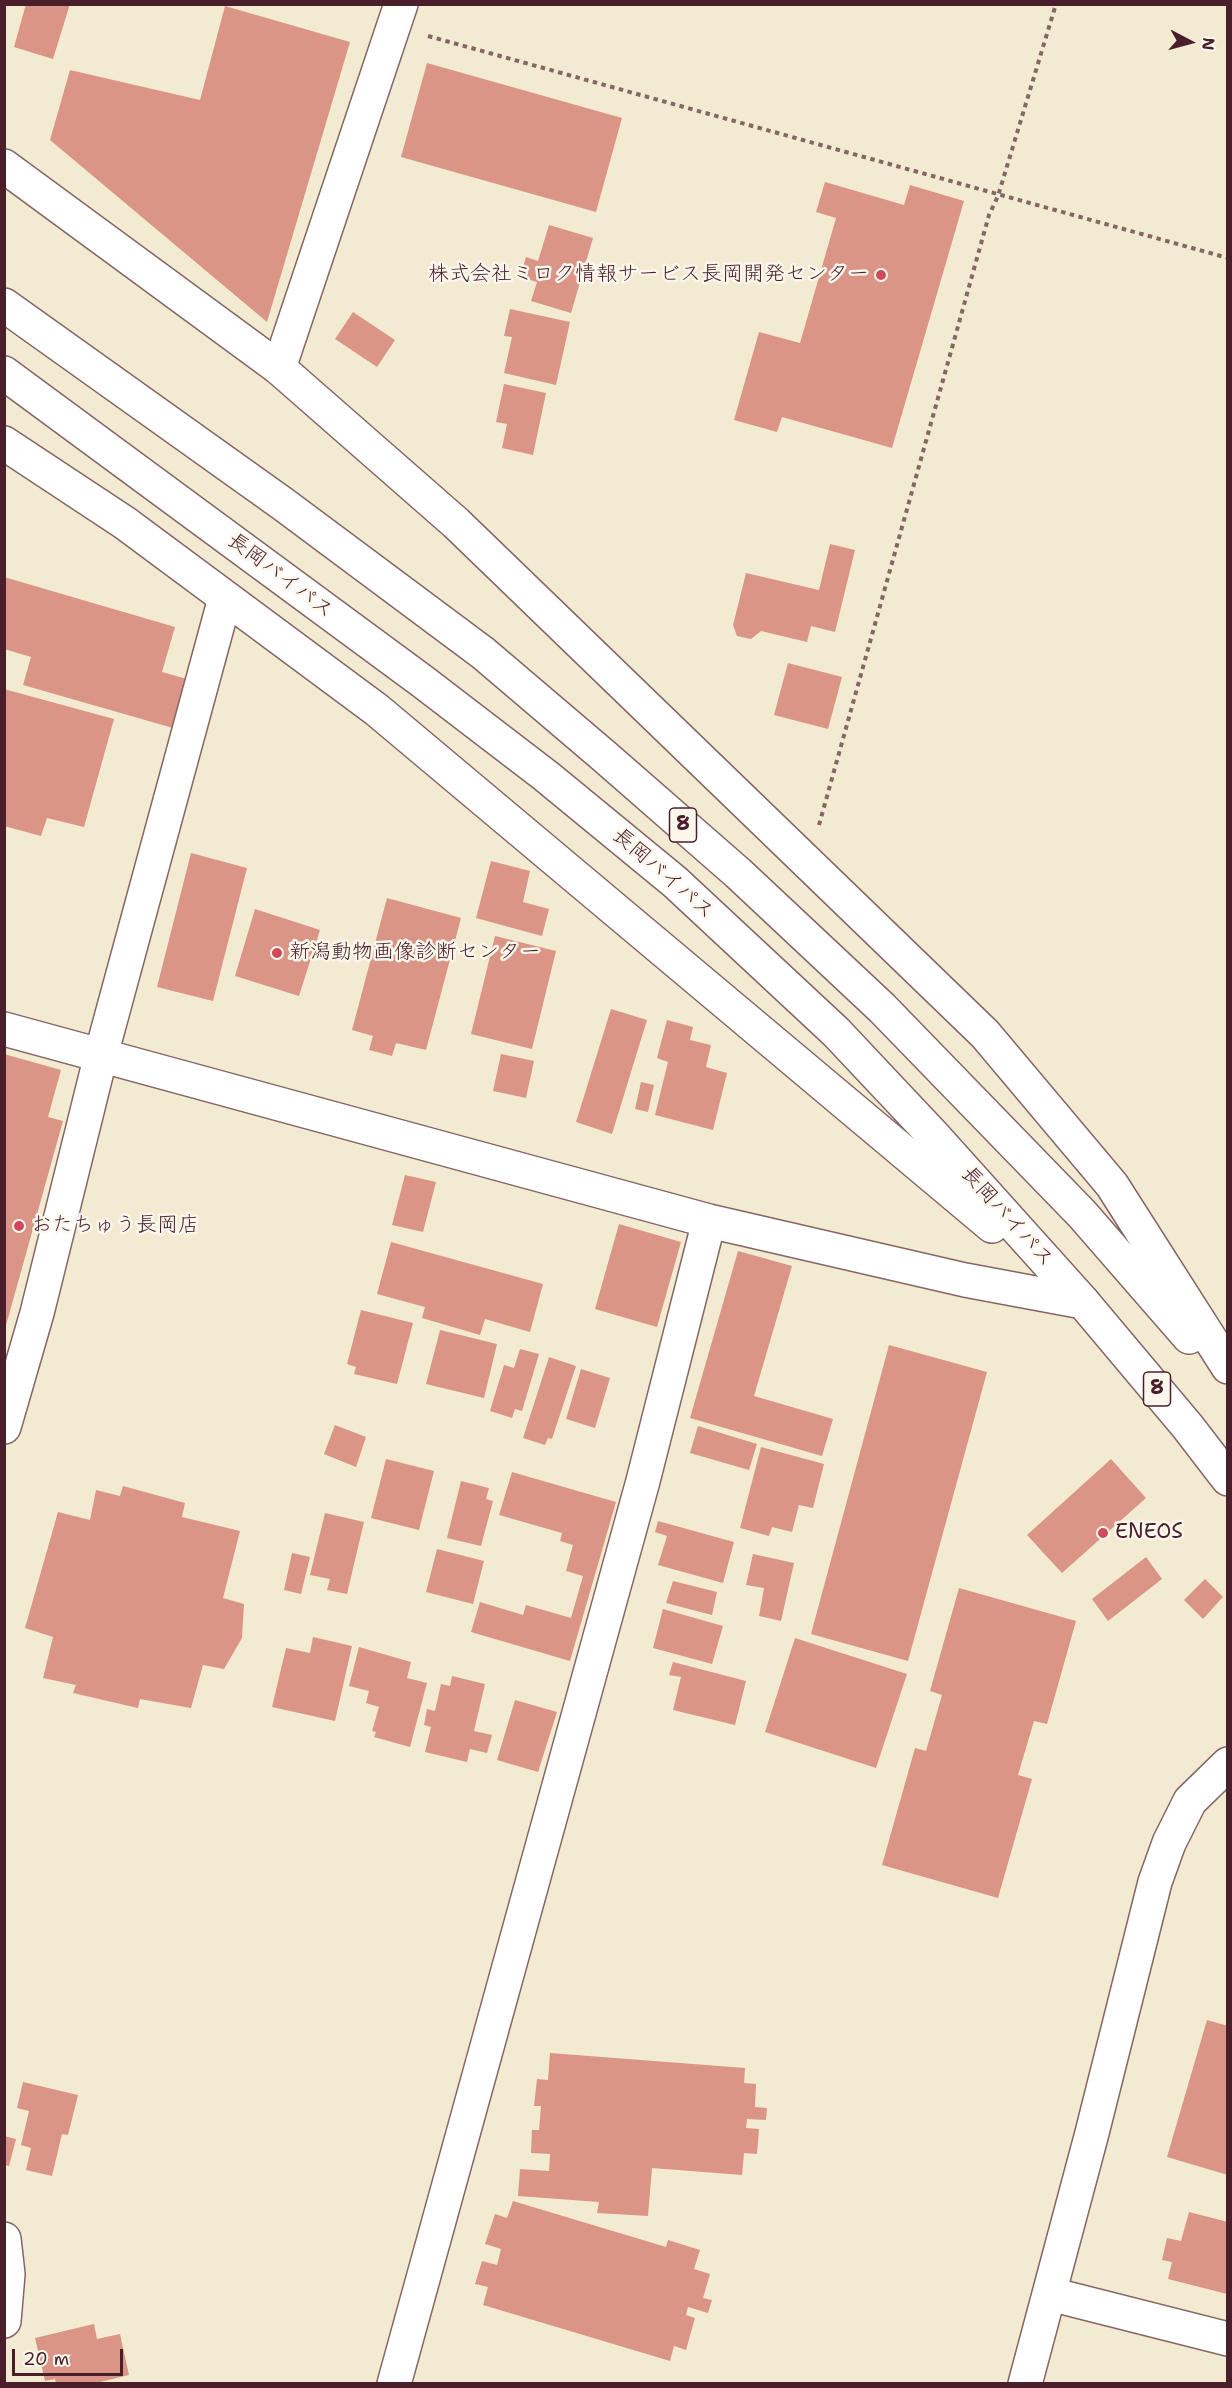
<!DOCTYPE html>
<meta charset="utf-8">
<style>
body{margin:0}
#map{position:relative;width:1232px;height:2388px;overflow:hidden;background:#f3ead2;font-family:"Shantell Sans",sans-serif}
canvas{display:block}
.frame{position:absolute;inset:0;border:6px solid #4a1f2b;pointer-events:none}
.north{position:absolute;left:1160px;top:12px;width:60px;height:60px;-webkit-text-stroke:4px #fbf7ec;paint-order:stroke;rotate:96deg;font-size:16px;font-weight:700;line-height:24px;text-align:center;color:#4a1f2b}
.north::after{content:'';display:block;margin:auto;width:21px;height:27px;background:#4a1f2b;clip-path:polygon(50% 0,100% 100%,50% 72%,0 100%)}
.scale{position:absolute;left:12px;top:2349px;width:111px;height:27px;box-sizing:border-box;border:3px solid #4a1f2b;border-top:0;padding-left:8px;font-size:18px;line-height:21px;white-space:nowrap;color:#4a1f2b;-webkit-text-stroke:4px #fbf7ec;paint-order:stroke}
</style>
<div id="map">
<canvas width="1232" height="2388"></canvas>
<div class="frame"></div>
<div class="north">N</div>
<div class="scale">20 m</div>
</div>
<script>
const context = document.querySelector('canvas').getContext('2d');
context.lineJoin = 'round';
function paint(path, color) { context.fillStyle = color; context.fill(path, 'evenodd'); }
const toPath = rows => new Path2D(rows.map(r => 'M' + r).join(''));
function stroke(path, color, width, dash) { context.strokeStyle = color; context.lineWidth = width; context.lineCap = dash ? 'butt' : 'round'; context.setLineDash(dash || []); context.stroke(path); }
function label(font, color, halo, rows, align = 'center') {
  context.font = font + ' "Shantell Sans","Klee One",sans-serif'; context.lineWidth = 5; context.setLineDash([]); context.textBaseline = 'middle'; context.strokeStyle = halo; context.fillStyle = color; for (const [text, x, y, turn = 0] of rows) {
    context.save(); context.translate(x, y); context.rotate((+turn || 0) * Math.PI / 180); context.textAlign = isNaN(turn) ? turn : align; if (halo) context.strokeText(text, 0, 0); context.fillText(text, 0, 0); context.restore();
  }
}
paint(toPath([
 [26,4,70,4,53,59,14,47],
 [225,6,350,42,267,322,50,140,70,70,200,100],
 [427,63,622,118,596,212,401,157],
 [825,182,904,205,910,185,964,201,892,448,782,417,777,432,734,420,759,332,800,343,836,218,816,212],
 [549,225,593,238,571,313,531,301,537,282,520,277,526,257,538,261],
 [510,309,570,322,556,385,504,373,512,337,504,336],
 [353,312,395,340,377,367,335,339],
 [504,384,546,393,533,455,502,448,507,424,496,422],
 [830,544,855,550,835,632,811,626,807,642,761,631,751,639,737,636,733,625,746,573,819,590],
 [4,577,175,627,162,672,187,679,173,728,23,685,31,657,4,649],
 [788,663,842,677,828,729,774,715],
 [4,689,114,719,84,827,47,818,41,836,4,826],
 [191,853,247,868,213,1001,157,987],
 [491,861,530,871,523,902,549,909,542,936,476,918],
 [387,898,461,918,426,1050,396,1043,392,1056,369,1050,373,1036,352,1030],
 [255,909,320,930,299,996,235,976],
 [495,936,556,951,532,1049,471,1034],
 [611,1009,647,1020,612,1134,576,1122],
 [667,1020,693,1027,690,1040,711,1045,706,1067,727,1073,713,1130,655,1115,668,1062,657,1058],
 [4,1054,61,1070,48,1117,63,1121,5,1329],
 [501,1054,534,1061,526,1098,493,1091],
 [641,1082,654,1085,648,1112,635,1109],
 [405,1175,436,1182,423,1232,392,1225],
 [619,1224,681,1242,657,1327,595,1309],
 [391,1242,543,1284,530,1332,485,1319,480,1335,422,1318,425,1307,377,1294],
 [738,1251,792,1266,754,1396,833,1419,822,1456,690,1418],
 [361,1310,413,1323,397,1384,354,1374,356,1367,347,1364],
 [440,1330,497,1344,484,1398,426,1384],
 [889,1345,987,1372,908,1661,811,1634],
 [520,1349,539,1354,522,1411,515,1409,512,1418,490,1411,504,1365,514,1368],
 [549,1357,576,1366,552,1439,548,1438,545,1445,523,1438],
 [581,1369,610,1378,595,1428,566,1419],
 [335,1425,366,1437,356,1467,324,1454],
 [698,1426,757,1444,749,1470,690,1453],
 [761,1447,824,1464,813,1508,799,1505,792,1532,772,1527,769,1536,740,1528],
 [386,1459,434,1471,419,1530,371,1518],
 [1111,1459,1146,1498,1062,1573,1027,1535],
 [512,1472,616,1502,570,1661,471,1632,480,1602,523,1615,526,1605,571,1618,583,1576,566,1571,573,1545,560,1541,562,1533,499,1515],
 [461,1481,489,1488,486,1499,493,1501,481,1546,447,1538],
 [123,1486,185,1503,182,1517,240,1531,223,1598,244,1604,242,1638,224,1669,203,1665,191,1708,140,1699,138,1708,73,1693,76,1685,43,1678,53,1637,25,1628,58,1512,90,1520,96,1490,120,1496],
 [325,1513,364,1522,347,1594,327,1590,330,1579,310,1575],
 [658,1521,734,1542,723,1583,658,1565,667,1536,655,1532],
 [437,1549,484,1561,473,1604,426,1592],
 [292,1553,310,1557,301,1594,284,1590],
 [753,1554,794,1563,781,1621,759,1616,764,1588,746,1585],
 [1146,1557,1162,1579,1108,1621,1092,1599],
 [1205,1579,1223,1597,1203,1619,1184,1600],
 [673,1581,717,1592,712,1615,666,1603],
 [959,1588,1076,1621,1047,1724,1034,1721,1018,1775,1032,1779,998,1898,882,1865,915,1748,926,1751,942,1695,930,1691],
 [663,1609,723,1626,712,1664,653,1648],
 [313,1637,352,1646,335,1721,272,1707,286,1648,310,1653],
 [795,1638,907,1674,876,1768,765,1732],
 [359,1647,411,1662,407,1678,427,1683,410,1747,374,1737,376,1732,372,1731,379,1707,366,1703,369,1691,349,1686],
 [673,1662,746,1681,735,1725,673,1710,681,1677,669,1675],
 [452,1676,485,1684,474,1731,492,1735,487,1753,470,1749,467,1762,425,1752,431,1727,424,1725,427,1709,435,1711,441,1684,450,1686],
 [515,1700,557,1712,538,1772,497,1760],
 [1207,2020,1228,2026,1228,2175,1167,2157],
 [550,2053,745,2068,744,2083,756,2084,755,2107,767,2108,766,2120,747,2119,746,2128,759,2129,757,2154,744,2153,742,2175,652,2168,648,2216,597,2213,599,2202,518,2196,520,2169,549,2171,550,2154,531,2153,532,2130,539,2130,541,2106,534,2106,537,2079,548,2080],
 [23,2082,78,2095,68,2135,62,2134,52,2176,26,2170,31,2148,21,2145,29,2111,17,2108],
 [4,2136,16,2139,9,2166,4,2165],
 [513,2201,666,2247,668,2240,700,2250,694,2269,710,2274,703,2298,712,2300,708,2313,688,2307,686,2315,695,2318,686,2350,674,2346,670,2361,483,2305,488,2287,475,2284,482,2261,497,2265,501,2249,485,2244,495,2214,507,2218],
 [1189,2212,1228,2222,1227,2294,1168,2279,1172,2262,1162,2260,1167,2238,1181,2241],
 [94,2324,97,2339,120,2334,129,2375,92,2384,56,2384,55,2379,45,2381,35,2338]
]), '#da9587');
const street = toPath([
 [279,368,401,4],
 [4,1029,709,1221,965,1280,1083,1302],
 [4,1427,37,1313,101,1055,225,598],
 [4,2239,8,2274,4,2321],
 [1050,2294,1228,2339],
 [394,2384,643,1481,709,1221]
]);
const secondary = toPath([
 [1025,2384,1092,2133,1155,1882,1169,1843,1190,1801,1228,1764]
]);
const highway = toPath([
 [4,166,279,368,456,523,985,1034,1112,1185,1228,1367],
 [4,305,283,504,483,653,604,756,738,873,882,1008,1082,1214,1189,1337],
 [4,373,422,681,546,776,675,882,836,1032,933,1135,1083,1302,1188,1427,1228,1479],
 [4,443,125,523,377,710,992,1226]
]);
stroke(street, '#856665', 36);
stroke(secondary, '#856665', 36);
stroke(highway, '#856665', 36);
stroke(toPath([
 [428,36,1228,258],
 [819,825,989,215,998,196,1056,4]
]), '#856665', 4, [4.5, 4.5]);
stroke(street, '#fff', 33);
stroke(secondary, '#fff', 33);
stroke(highway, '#fff', 33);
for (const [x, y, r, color] of [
 [881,275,6,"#d1495b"],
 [277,953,6,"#d1495b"],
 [19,1226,6,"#d1495b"],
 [1103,1533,6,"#d1495b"]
]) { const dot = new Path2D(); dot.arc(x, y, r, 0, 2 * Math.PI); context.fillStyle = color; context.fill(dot); stroke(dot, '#fbf7ec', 2); }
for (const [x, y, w] of [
 [683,825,27],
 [1157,1389,27]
]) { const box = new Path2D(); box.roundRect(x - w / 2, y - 17, w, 34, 4.5); context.fillStyle = '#fbf7ec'; context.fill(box); stroke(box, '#4a1f2b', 1.5); }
label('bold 20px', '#4a1f2b', null, [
 ["8",683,825],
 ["8",1157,1389]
]);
label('21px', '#4a1f2b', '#fbf7ec', [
 ["株式会社ミロク情報サービス長岡開発センター",869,275,"right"],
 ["新潟動物画像診断センター",289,953],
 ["おたちゅう長岡店",31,1226],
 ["ENEOS",1115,1533]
], 'left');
label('21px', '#4a1f2b', '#fbf7ec', [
 ["長岡バイパス",280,576,37],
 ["長岡バイパス",663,874,41],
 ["長岡バイパス",1007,1217,48]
]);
</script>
